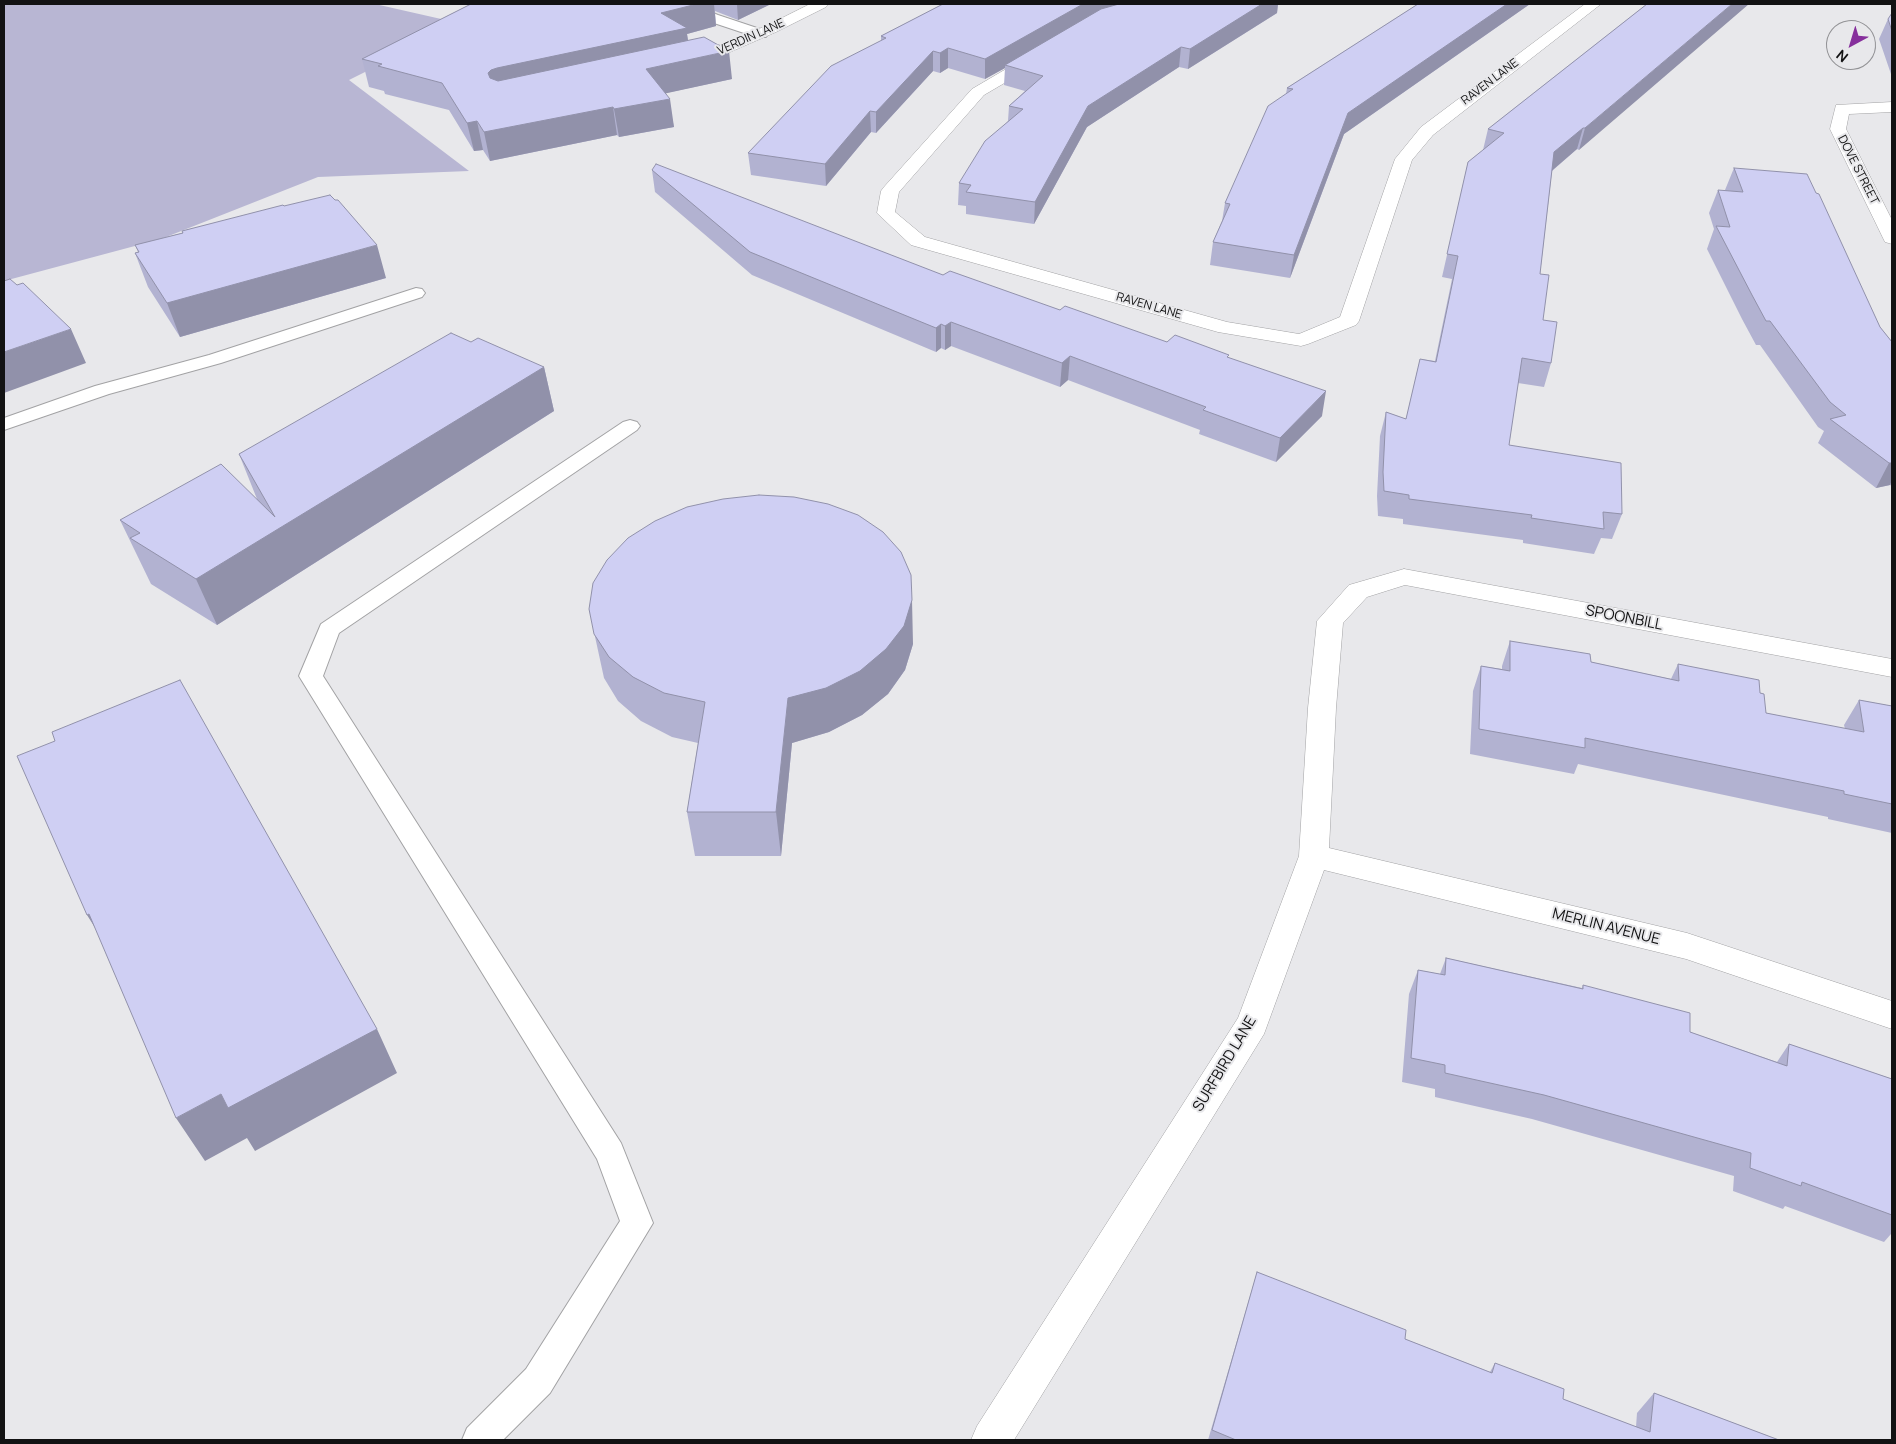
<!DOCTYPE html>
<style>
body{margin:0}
#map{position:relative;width:1896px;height:1444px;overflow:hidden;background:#e8e8eb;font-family:Manrope,sans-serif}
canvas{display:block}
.frame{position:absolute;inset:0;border:5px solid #121213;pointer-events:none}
.north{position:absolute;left:1826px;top:20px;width:50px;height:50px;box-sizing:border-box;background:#e8e8eb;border:1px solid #929295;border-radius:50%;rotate:219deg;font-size:14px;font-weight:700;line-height:20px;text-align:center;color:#121213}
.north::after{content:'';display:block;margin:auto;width:18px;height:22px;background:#862f9c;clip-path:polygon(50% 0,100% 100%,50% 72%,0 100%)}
</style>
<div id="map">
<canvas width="1896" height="1444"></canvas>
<div class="frame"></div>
<div class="north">N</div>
</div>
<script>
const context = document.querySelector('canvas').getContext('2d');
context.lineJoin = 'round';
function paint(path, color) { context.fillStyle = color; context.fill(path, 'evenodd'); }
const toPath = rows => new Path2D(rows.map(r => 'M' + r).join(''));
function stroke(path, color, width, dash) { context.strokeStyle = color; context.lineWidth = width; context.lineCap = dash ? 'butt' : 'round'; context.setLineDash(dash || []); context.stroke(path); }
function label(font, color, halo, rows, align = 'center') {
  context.font = font + ' Manrope,sans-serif'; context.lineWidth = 4; context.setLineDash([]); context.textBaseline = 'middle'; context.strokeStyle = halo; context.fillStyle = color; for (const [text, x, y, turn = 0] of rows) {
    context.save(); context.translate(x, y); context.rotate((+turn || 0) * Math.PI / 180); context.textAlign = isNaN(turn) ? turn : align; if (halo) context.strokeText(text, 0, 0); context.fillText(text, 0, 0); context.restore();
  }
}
paint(toPath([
 [4,4,375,4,472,26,395,57,349,80,469,171,318,177,161,239,4,281]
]), '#b8b6d3');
const service = toPath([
 [675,4,691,4,718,15,766,31,768,34,766,37,756,37,708,21,677,7,675,4],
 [416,288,422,289,425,293,422,297,221,363,109,394,4,430,4,418,95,386,209,355,416,288],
 [630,420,637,422,640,426,637,430,339,633,323,676,621,1143,653,1223,550,1393,503,1440,462,1440,467,1428,526,1369,620,1221,597,1159,299,676,321,624,623,422,630,420]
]);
const minor = toPath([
 [810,4,828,4,826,7,776,32,707,62,690,67,684,65,682,62,684,59,766,26,810,4],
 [1585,4,1601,4,1433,135,1412,160,1359,321,1356,325,1308,344,1301,346,1218,332,911,245,877,213,881,191,884,187,972,89,1030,55,1042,55,1044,58,1042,61,984,95,899,192,895,212,925,237,1227,322,1299,334,1340,317,1395,159,1421,127,1585,4],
 [1892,102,1892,112,1849,114,1846,129,1892,220,1892,244,1885,242,1883,238,1830,129,1836,105,1892,102],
 [1404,569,1892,659,1892,677,1405,585,1367,597,1343,623,1336,708,1329,848,1687,933,1892,1001,1892,1029,1686,959,1324,870,1264,1034,1014,1440,971,1440,977,1426,1238,1018,1299,856,1308,708,1317,621,1349,585,1404,569]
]);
stroke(service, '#a2a2a4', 2);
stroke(minor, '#a2a2a4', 1);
paint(service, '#fff');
paint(minor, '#fff');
paint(toPath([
 [471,4,771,4,738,20,715,11,716,26,687,34,688,40,732,79,666,93,674,127,619,137,617,135,490,161,483,150,474,151,449,110,385,94,384,91,369,87,362,59],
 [943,4,1278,4,1277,13,1188,69,1179,67,1087,127,1034,224,966,214,966,206,958,205,959,183,1008,121,1009,106,1025,91,1004,85,1005,68,985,79,948,68,940,73,933,71,876,133,871,132,826,186,751,175,748,153,881,41,881,36],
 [1418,4,1530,4,1344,134,1290,278,1210,265,1213,242,1222,221,1225,203,1286,94,1287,88],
 [1647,4,1579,150,1577,149,1552,171,1540,274,1543,320,1551,363,1544,387,1518,383,1509,445,1622,514,1612,539,1601,538,1594,554,1523,543,1523,540,1403,524,1403,519,1378,516,1377,496,1380,436,1386,412,1406,419,1420,359,1435,361,1452,279,1442,277,1468,162,1483,150,1488,129],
 [1892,13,1892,77,1879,39,1888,19],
 [1734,168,1816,193,1880,327,1892,342,1892,486,1890,485,1876,488,1818,443,1824,431,1818,427,1760,345,1756,345,1742,319,1707,249,1714,229,1709,213,1718,190,1726,191,1725,190],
 [652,170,943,275,1167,342,1229,358,1322,416,1276,462,1199,434,1200,430,1068,380,1060,387,951,346,945,350,941,348,936,352,752,275,655,192],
 [284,206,386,278,180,337,148,287,135,253,138,252,135,245,182,233,182,231],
 [471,342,544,367,554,411,217,625,151,584,120,520,257,499,239,454],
 [589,609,913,644,905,670,888,694,862,715,829,732,792,743,781,856,695,856,687,812,698,743,672,737,641,721,618,701,604,678],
 [1510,641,1591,662,1671,679,1678,664,1760,693,1766,713,1845,729,1844,725,1859,700,1892,706,1892,833,1828,819,1828,817,1578,764,1574,774,1470,754,1473,691,1481,666,1502,669,1502,666],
 [1446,958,1582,988,1583,985,1690,1032,1777,1062,1789,1044,1892,1079,1892,1235,1891,1234,1884,1242,1785,1206,1783,1209,1733,1191,1734,1176,1532,1119,1435,1097,1435,1089,1402,1082,1409,994,1418,970,1440,974],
 [1257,1272,1405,1339,1490,1372,1495,1363,1563,1399,1636,1427,1637,1413,1654,1393,1779,1440,1208,1440]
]), '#b2b2d1');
paint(toPath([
 [697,4,714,4,716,26,687,34,690,54,496,97,488,73,491,70,661,13],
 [737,4,771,4,738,20],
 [1083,4,1140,4,1005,65,1005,68,985,79,985,59],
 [1262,4,1278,4,1277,13,1188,69,1190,49],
 [1507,4,1530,4,1344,134,1290,278,1294,255,1348,113],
 [1732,4,1749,4,1579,150,1585,128],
 [1181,47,1179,67,1087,127,1034,224,1035,202,1088,106],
 [948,48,948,68,940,73,940,53],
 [729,51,732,79,649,97,646,69],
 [933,51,933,71,876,133,876,112],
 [670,99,674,127,619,137,614,109],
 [613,107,617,135,490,161,484,132],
 [870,111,871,132,826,186,825,164],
 [477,121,483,150,474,151,467,123],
 [1583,128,1577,149,1548,174,1554,152],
 [377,245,386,278,180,337,167,303],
 [951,322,951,346,945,350,945,326],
 [941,324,941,348,936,352,936,328],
 [71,329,86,363,4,393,4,352],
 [1070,356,1068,380,1060,387,1062,363],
 [544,367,554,411,217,625,196,579],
 [1326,391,1322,416,1276,462,1280,438],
 [1889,463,1892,463,1892,480,1890,485,1876,488],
 [912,600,913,644,905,670,888,694,862,715,829,732,792,743,781,856,776,812,788,698],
 [89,914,116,961,87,915],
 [377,1029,397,1073,255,1151,247,1138,205,1161,176,1118,221,1094]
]), '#9191aa');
const building = toPath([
 [471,4,697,4,661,13,687,28,497,68,491,70,488,73,490,78,498,81,704,37,729,51,646,69,670,99,614,109,613,107,484,132,477,121,467,123,442,83,378,66,382,64,362,59,471,4],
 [943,4,1083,4,985,59,948,48,940,53,933,51,876,112,870,111,825,164,748,153,831,66,886,38,881,36,943,4],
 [1119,4,1262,4,1190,49,1181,47,1088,106,1035,202,966,192,971,185,959,183,985,141,1023,109,1009,106,1043,76,1005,65,1101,9,1119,4],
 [1418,4,1507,4,1348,113,1294,255,1213,242,1230,204,1225,203,1268,106,1293,89,1287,88,1418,4],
 [1647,4,1732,4,1585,128,1583,128,1554,152,1540,274,1549,275,1543,320,1557,322,1551,363,1522,358,1509,445,1621,463,1622,514,1603,512,1604,529,1531,518,1532,515,1409,499,1409,495,1384,491,1383,472,1386,412,1406,419,1420,359,1436,362,1458,256,1447,254,1468,162,1504,133,1488,129,1647,4],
 [1892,13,1892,31,1888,19,1892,13],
 [656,164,943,275,950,271,1060,310,1065,306,1167,342,1175,335,1229,355,1227,357,1326,391,1280,438,1203,410,1206,407,1070,356,1062,363,951,322,945,326,941,324,936,328,750,252,652,170,656,164],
 [1734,168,1807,174,1816,193,1819,194,1880,327,1892,342,1892,463,1889,463,1830,419,1846,415,1830,402,1770,321,1766,321,1752,295,1716,226,1730,227,1718,190,1743,192,1734,168],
 [330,195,335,200,338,200,377,245,167,303,135,253,139,252,135,245,183,233,182,231,283,205,284,206,330,195],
 [10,279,17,285,23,283,71,329,4,352,4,281,10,279],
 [451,333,471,342,478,338,544,367,196,579,130,538,140,533,120,520,221,464,275,517,239,454,451,333],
 [759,495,794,497,828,504,858,515,883,532,901,552,911,575,912,600,904,626,886,649,860,671,826,688,788,698,776,812,687,812,705,702,664,693,633,677,609,657,594,634,589,609,593,583,607,560,628,538,655,521,687,507,723,499,759,495],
 [1510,641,1590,654,1591,662,1679,681,1678,664,1759,680,1760,693,1764,694,1766,713,1864,732,1859,700,1892,706,1892,804,1844,794,1844,791,1585,738,1585,748,1479,729,1481,666,1510,671,1510,641],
 [180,680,377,1029,228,1108,221,1094,176,1118,89,914,87,915,17,756,55,741,52,732,180,680],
 [1446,958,1583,989,1583,985,1690,1013,1690,1032,1787,1066,1789,1044,1892,1079,1892,1215,1802,1182,1801,1186,1750,1168,1751,1153,1544,1095,1445,1073,1445,1065,1411,1058,1418,970,1445,975,1446,958],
 [1257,1272,1406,1330,1405,1339,1492,1373,1495,1363,1564,1389,1563,1399,1650,1432,1654,1393,1779,1440,1236,1440,1212,1430,1257,1272]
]);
paint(building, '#cfcff3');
stroke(building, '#9191aa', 1);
label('12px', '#121213', '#e8e8eb', [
 ["VERDIN LANE",751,37,-24],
 ["RAVEN LANE",1490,82,-37],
 ["DOVE STREET",1858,170,63],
 ["RAVEN LANE",1149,306,16]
]);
label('15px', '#121213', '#e8e8eb', [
 ["SPOONBILL",1624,618,11],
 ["MERLIN AVENUE",1606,927,14],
 ["SURFBIRD LANE",1225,1064,-59]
]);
</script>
